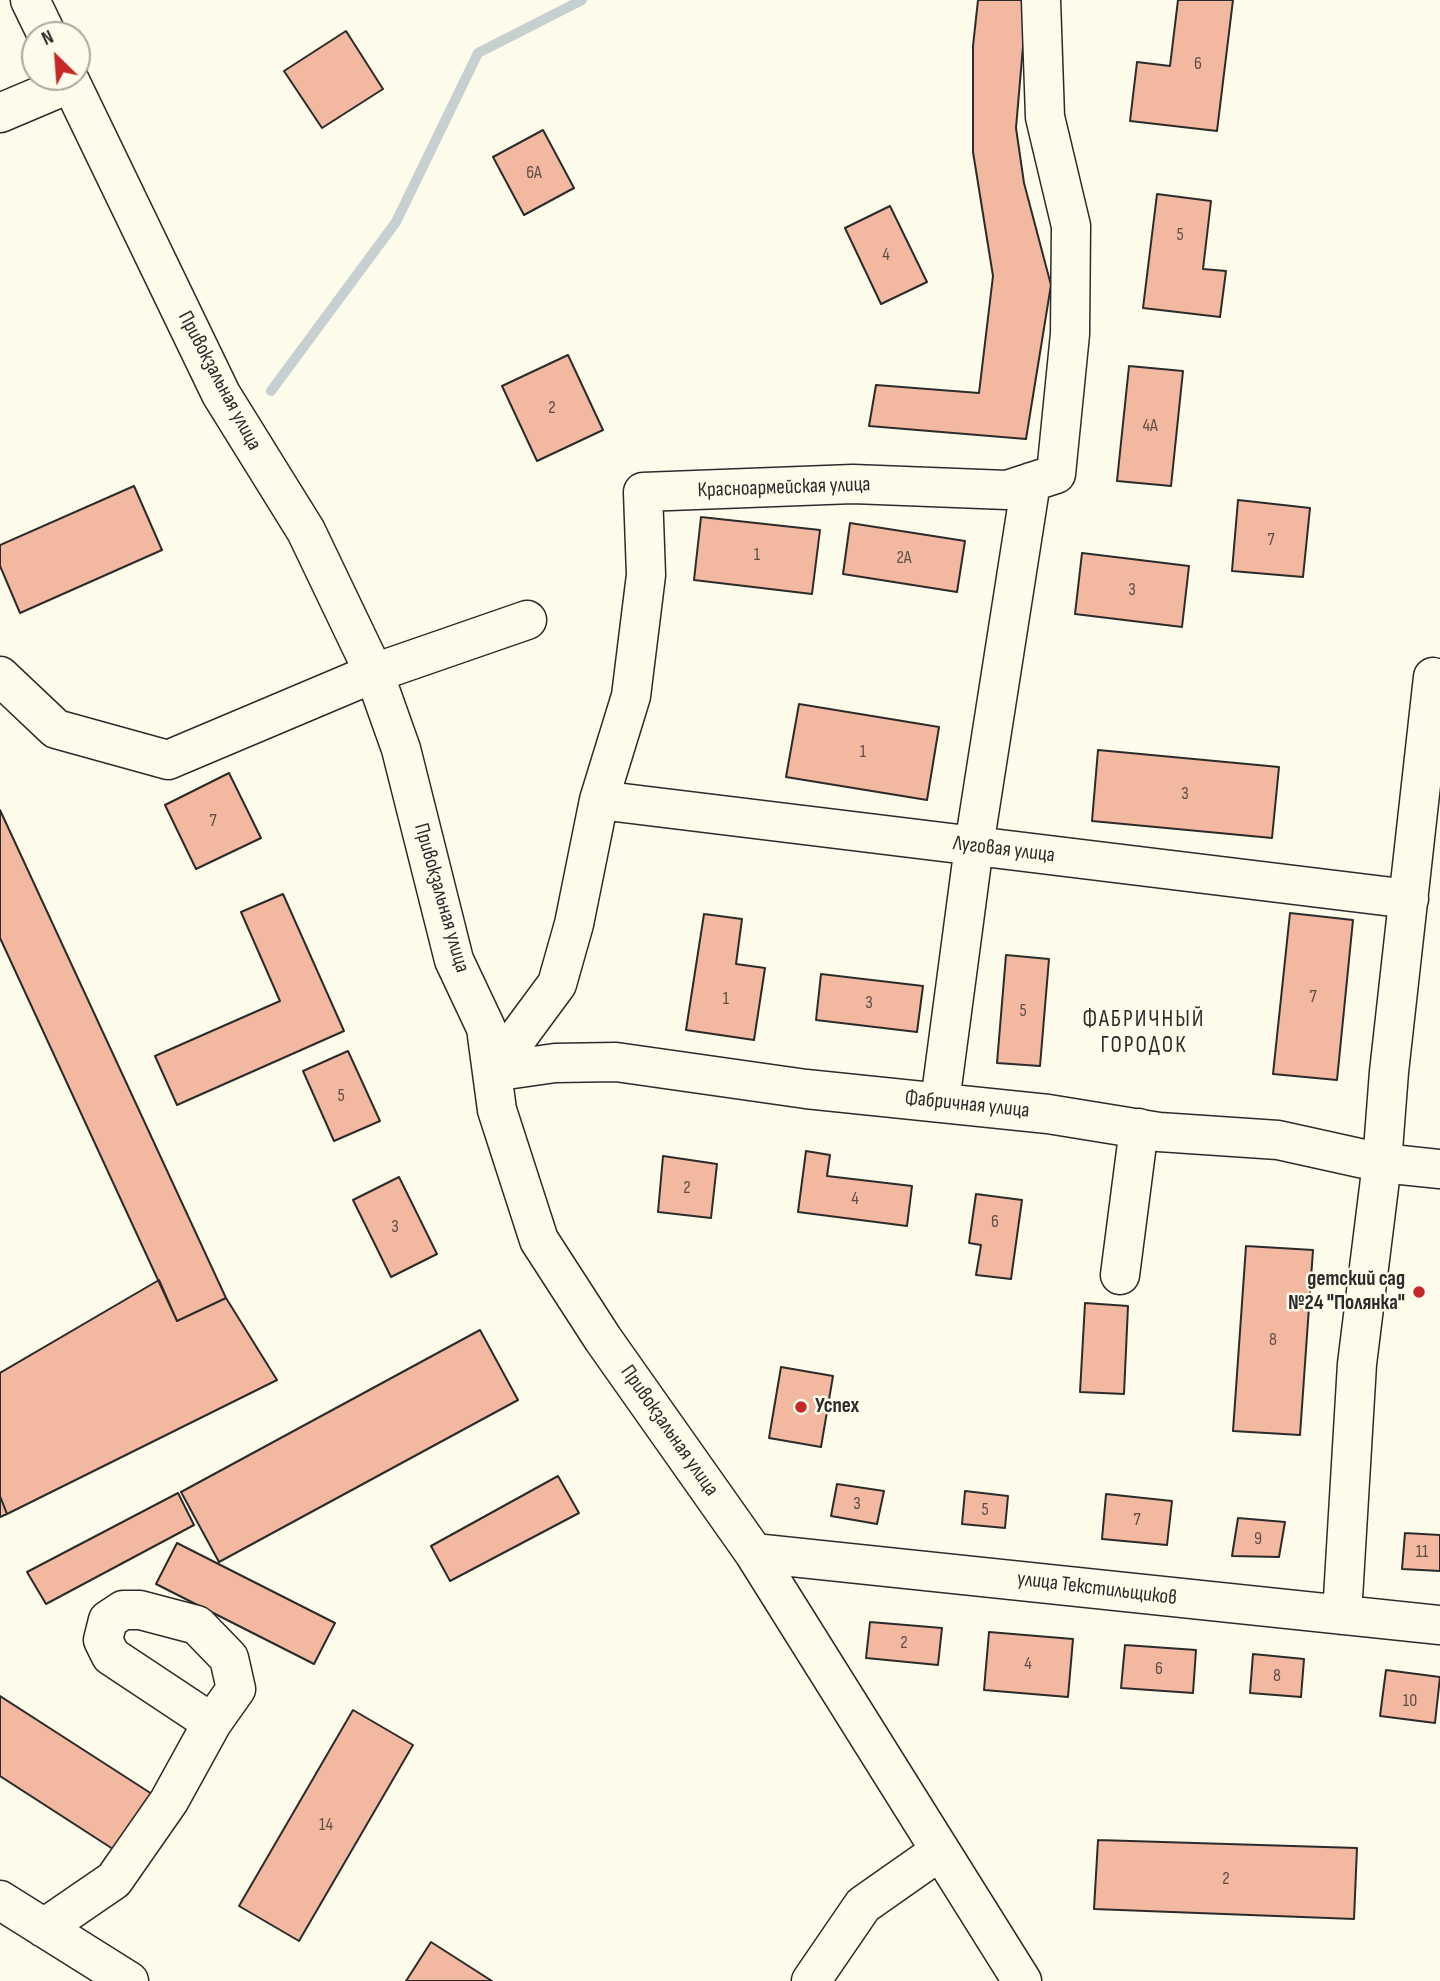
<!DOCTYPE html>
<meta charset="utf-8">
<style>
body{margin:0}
#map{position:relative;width:1440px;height:1981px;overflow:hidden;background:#fdfbea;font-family:"Sofia Sans Condensed",sans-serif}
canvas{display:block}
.north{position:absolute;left:21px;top:21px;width:70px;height:70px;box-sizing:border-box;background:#fdfbea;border:2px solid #a9a89e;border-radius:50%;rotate:335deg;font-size:19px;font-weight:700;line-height:28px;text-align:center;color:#2b2b2b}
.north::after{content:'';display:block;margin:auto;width:24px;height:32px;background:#c62828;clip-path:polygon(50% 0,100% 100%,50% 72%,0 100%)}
</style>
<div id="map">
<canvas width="1440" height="1981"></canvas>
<div class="north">N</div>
</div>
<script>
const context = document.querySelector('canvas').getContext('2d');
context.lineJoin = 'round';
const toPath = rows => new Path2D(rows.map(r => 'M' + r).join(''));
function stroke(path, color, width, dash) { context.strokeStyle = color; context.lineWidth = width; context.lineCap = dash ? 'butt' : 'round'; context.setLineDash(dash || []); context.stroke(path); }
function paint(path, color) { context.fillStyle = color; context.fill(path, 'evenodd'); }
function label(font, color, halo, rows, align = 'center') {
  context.font = font + ' "Sofia Sans Condensed",sans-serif'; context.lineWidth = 5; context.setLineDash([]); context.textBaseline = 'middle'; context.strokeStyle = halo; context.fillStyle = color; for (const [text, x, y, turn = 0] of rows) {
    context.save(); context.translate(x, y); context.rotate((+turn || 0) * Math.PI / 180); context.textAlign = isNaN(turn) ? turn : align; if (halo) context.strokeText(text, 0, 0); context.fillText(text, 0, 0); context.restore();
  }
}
stroke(toPath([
 [271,391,396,222,478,53,582,0]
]), '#c7d0d0', 10);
const building = toPath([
 [978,0,1027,0,1016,128,1024,183,1051,285,1026,439,869,426,876,385,979,393,993,276,973,152,973,46,978,0],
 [1178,0,1233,0,1217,131,1130,121,1137,62,1170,66,1178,0],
 [346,31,383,89,322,128,284,71,346,31],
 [543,130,574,188,524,215,493,157,543,130],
 [1157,194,1211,201,1203,269,1226,271,1220,317,1143,308,1157,194],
 [890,206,927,282,881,304,845,228,890,206],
 [568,355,603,430,537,461,502,386,568,355],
 [1129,366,1183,371,1171,486,1117,481,1129,366],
 [134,486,162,550,20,613,0,566,0,545,134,486],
 [1238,500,1310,508,1303,577,1232,571,1238,500],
 [701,517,820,530,812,594,694,580,701,517],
 [850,523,965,541,957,592,843,574,850,523],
 [1082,553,1189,566,1182,627,1075,614,1082,553],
 [799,704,939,727,927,800,786,777,799,704],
 [1098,750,1279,767,1272,838,1092,821,1098,750],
 [229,773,261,838,196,869,165,805,229,773],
 [0,810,226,1298,177,1321,0,938,0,810],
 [283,894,344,1031,177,1105,155,1056,280,1001,241,912,283,894],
 [1290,913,1353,920,1337,1080,1273,1074,1290,913],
 [704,914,742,919,736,964,765,968,754,1040,686,1030,704,914],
 [1006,955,1049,959,1040,1066,997,1063,1006,955],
 [821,974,923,986,917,1032,816,1020,821,974],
 [348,1051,380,1121,334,1141,303,1071,348,1051],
 [806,1151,830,1155,827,1176,912,1186,907,1226,798,1212,806,1151],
 [663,1156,717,1164,711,1218,658,1212,663,1156],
 [399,1177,437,1254,391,1277,353,1200,399,1177],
 [976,1194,1022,1200,1011,1279,976,1275,981,1245,969,1243,976,1194],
 [1246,1246,1313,1250,1300,1435,1233,1431,1246,1246],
 [159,1280,177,1321,226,1298,277,1380,7,1514,0,1496,0,1373,159,1280],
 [1085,1303,1128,1306,1124,1394,1080,1392,1085,1303],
 [480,1330,518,1400,219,1562,181,1492,480,1330],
 [781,1367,833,1376,821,1447,769,1438,781,1367],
 [558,1476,579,1513,450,1581,431,1546,558,1476],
 [837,1484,884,1491,877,1524,831,1516,837,1484],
 [965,1491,1008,1496,1005,1528,962,1524,965,1491],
 [178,1493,194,1525,46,1604,27,1572,178,1493],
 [1106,1494,1172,1501,1167,1545,1102,1539,1106,1494],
 [0,1496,7,1514,0,1517,0,1496],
 [1238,1518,1285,1522,1279,1557,1232,1556,1238,1518],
 [1405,1533,1440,1535,1440,1571,1402,1569,1405,1533],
 [177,1543,335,1623,314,1664,156,1584,177,1543],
 [870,1622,942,1628,938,1665,866,1658,870,1622],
 [989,1632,1073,1639,1068,1697,984,1690,989,1632],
 [1125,1645,1196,1650,1193,1693,1121,1688,1125,1645],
 [1253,1654,1304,1659,1301,1697,1250,1693,1253,1654],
 [1386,1670,1440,1677,1435,1723,1380,1716,1386,1670],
 [0,1696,152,1794,116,1851,0,1776,0,1696],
 [353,1710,413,1745,299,1941,239,1906,353,1710],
 [1098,1840,1357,1848,1354,1919,1094,1909,1098,1840],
 [431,1942,492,1981,406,1981,431,1942]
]);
paint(building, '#f2b8a0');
stroke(building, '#2b2b2b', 2);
const minor = toPath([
 [30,0,47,35],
 [68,77,221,394,306,531,374,673,401,749,454,960,486,1028,497,1110,539,1240,603,1339,754,1553,1022,1981],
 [0,113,71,83],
 [0,676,56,729,168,760,374,673,527,620],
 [599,800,1409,899],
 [492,1072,557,984,574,924,599,800,631,696,646,575,643,492,853,484,1007,490,1056,474,1070,334,1071,226,1045,117,1041,0],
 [492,1072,555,1063,616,1062,806,1089,1048,1114,1159,1132,1278,1140,1382,1163,1440,1169],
 [940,1102,974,846,1031,482],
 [1120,1275,1139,1128],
 [754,1553,1440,1625],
 [1342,1615,1357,1364,1382,1163,1389,1072,1433,677],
 [0,1900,129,1981],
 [44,1928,114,1880,169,1801,212,1723,236,1689,229,1658,197,1625,140,1610,123,1610,108,1620,103,1640,111,1656,212,1723],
 [811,1981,863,1905,940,1851]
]);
stroke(minor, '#2b2b2b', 41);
stroke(minor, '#fdfbea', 38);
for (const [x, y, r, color] of [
 [1419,1292,7,"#c62828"],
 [801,1407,7,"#c62828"]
]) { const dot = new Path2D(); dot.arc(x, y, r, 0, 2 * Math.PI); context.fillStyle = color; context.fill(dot); stroke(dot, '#fdfbea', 2.5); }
label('18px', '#5d4e48', null, [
 ["6",1198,64],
 ["6А",534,173],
 ["5",1180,235],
 ["4",886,255],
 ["2",552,408],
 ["4А",1150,426],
 ["7",1271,540],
 ["1",757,555],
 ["2А",904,558],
 ["3",1132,590],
 ["1",863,752],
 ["3",1185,794],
 ["7",213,821],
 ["7",1313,997],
 ["1",726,999],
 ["3",869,1003],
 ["5",1023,1011],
 ["5",341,1096],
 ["2",687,1188],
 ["4",855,1199],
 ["6",995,1222],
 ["3",395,1227],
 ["8",1273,1340],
 ["3",857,1504],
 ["5",985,1510],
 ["7",1137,1520],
 ["9",1258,1539],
 ["11",1422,1552],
 ["2",904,1643],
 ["4",1028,1664],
 ["6",1159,1669],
 ["8",1277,1676],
 ["10",1410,1701],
 ["14",326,1825],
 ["2",1226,1879]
]);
label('21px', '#2b2b2b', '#fdfbea', [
 ["Привокзальная улица",219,381,62],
 ["Красноармейская улица",784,488,-2],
 ["Луговая улица",1004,850,7],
 ["Привокзальная улица",441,898,74],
 ["Фабричная улица",967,1105,6],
 ["Привокзальная улица",669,1431,55],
 ["улица Текстильщиков",1097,1589,7]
]);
label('bold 21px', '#2b2b2b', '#fdfbea', [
 ["детский сад",1405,1280],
 ["№24 \"Полянка\"",1405,1304],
 ["Успех",815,1407,"left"]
], 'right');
context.letterSpacing = '2px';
label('23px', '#2b2b2b', '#fdfbea', [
 ["ФАБРИЧНЫЙ",1144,1020],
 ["ГОРОДОК",1144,1046]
]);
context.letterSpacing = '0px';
</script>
